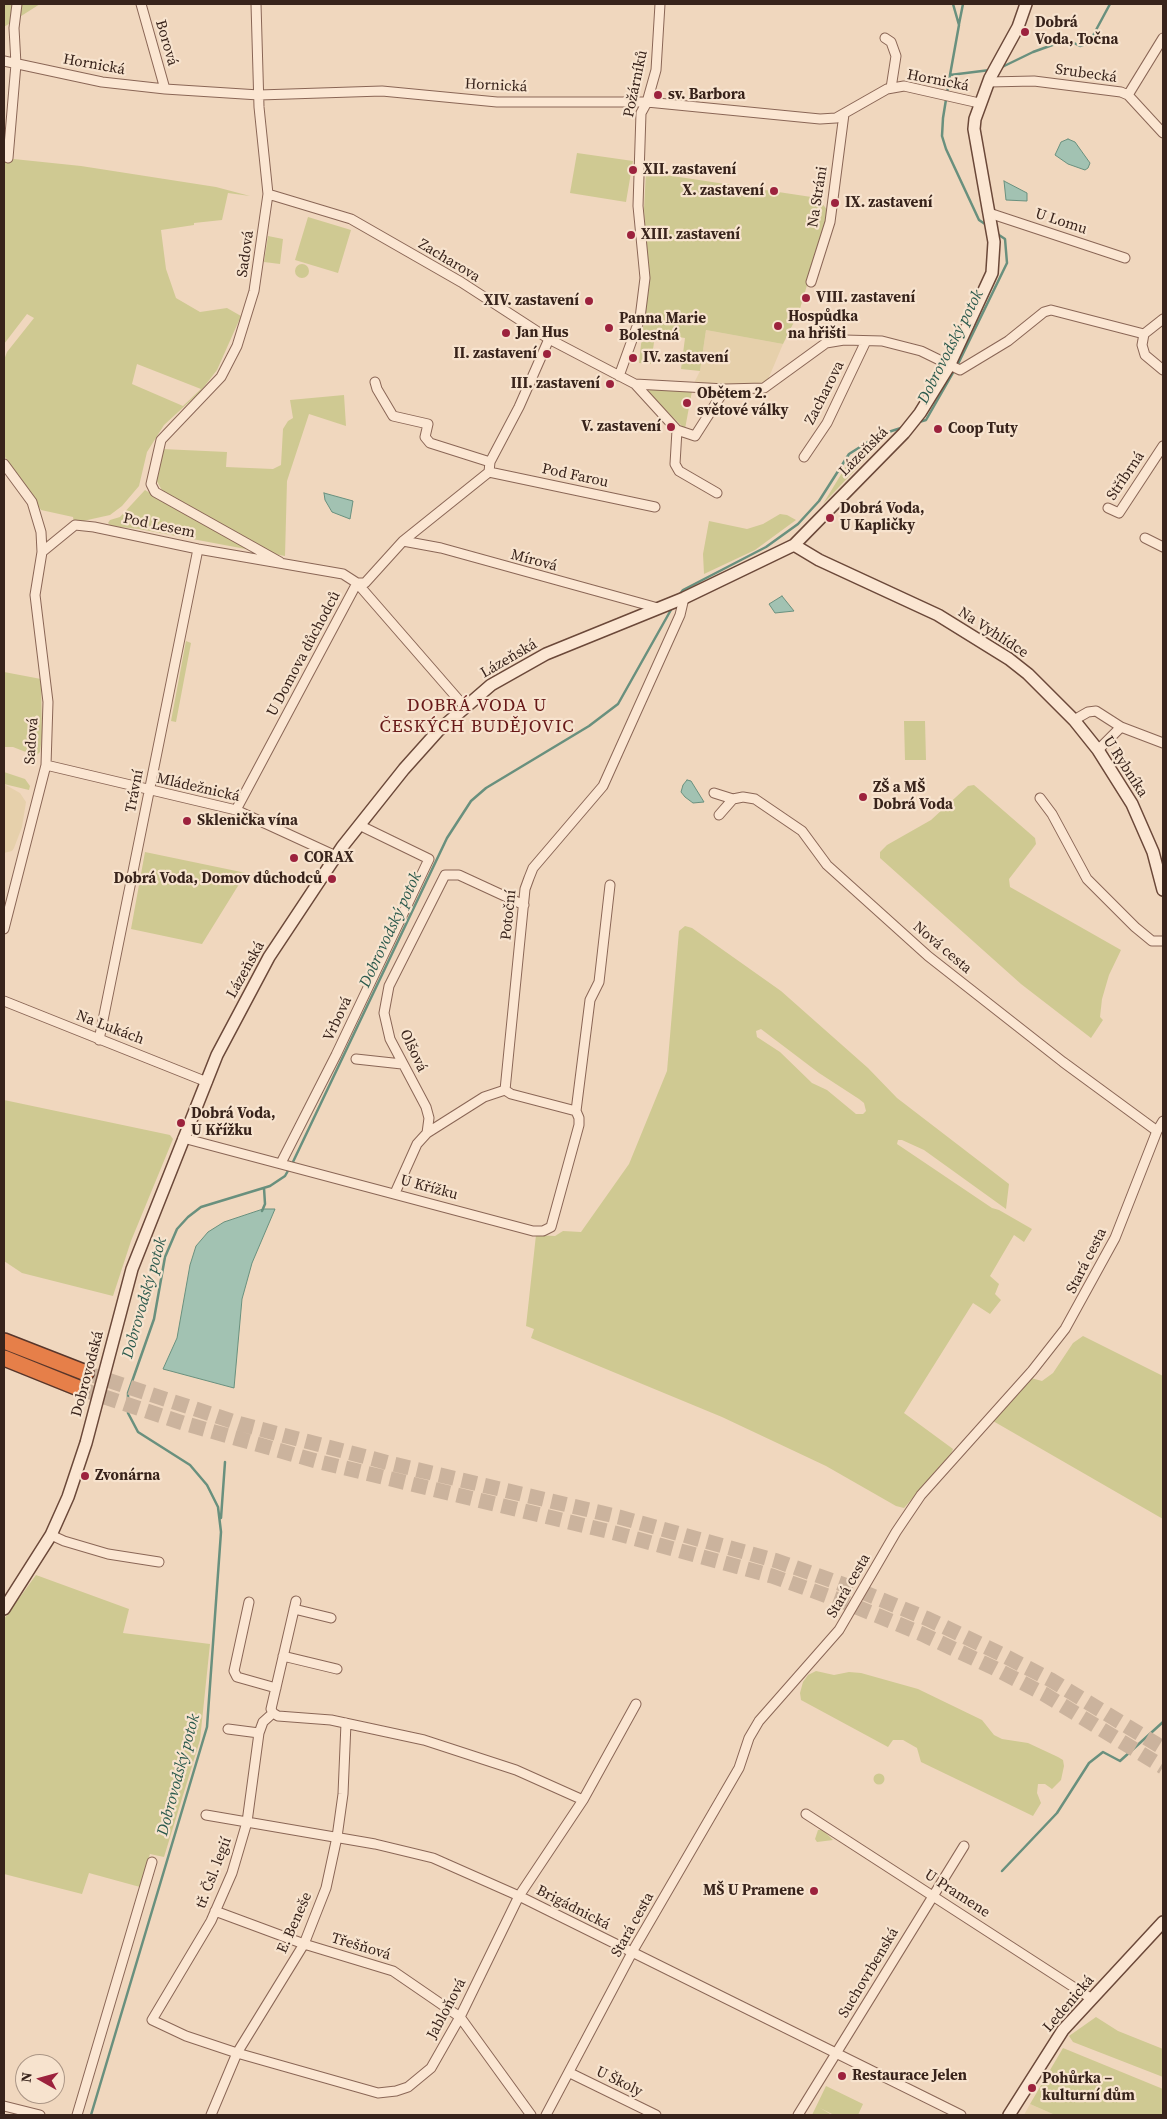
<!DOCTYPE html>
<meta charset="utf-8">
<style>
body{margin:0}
#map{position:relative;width:1167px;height:2119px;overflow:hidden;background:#f0d7be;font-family:"Source Serif 4",serif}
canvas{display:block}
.frame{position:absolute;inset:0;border:5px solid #38231b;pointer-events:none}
.north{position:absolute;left:15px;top:2054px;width:50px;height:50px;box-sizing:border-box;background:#f7e3ce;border:1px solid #ab9686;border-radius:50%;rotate:277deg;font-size:14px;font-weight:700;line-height:20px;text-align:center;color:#38231b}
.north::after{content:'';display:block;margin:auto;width:18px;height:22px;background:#9c223d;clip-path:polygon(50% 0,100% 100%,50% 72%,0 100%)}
</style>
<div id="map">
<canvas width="1167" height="2119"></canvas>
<div class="frame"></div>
<div class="north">N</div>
</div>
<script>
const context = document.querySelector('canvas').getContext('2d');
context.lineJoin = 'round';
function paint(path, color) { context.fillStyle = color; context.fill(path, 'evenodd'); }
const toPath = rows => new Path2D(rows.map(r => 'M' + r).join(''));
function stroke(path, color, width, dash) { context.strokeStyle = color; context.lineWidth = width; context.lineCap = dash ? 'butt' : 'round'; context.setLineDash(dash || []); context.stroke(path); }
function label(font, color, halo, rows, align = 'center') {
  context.font = font + ' "Source Serif 4",serif'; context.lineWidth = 4.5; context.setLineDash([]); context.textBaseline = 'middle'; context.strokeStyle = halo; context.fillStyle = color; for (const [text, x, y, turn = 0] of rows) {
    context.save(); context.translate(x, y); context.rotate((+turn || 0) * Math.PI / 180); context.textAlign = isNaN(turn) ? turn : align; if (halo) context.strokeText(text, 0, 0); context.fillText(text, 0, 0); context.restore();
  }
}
paint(toPath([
 [706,330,783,344,767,382,717,387,693,385,700,371],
 [4,784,20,793,26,802,22,827,14,848,12,851,4,853],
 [1030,2104,1055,2115,1024,2115]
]), '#e6d0ab');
paint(toPath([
 [4,4,40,4,4,27],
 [577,153,633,161,626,202,570,193],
 [4,158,81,166,216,187,250,196,228,193,222,220,194,223,194,225,161,230,166,269,176,298,200,312,227,308,241,316,217,370,200,392,164,425,147,452,139,486,122,506,110,515,74,523,73,517,41,510,5,457,4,360,7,352,34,318,27,314,4,344],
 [137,364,201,389,183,406,132,384],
 [646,172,818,198,828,211,823,232,799,312,783,344,706,330,700,371,681,369,685,338,678,337,679,333,671,332,670,336,655,335,651,364,639,363,648,281,644,209],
 [308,217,351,230,338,273,295,260],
 [268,236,283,239,280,264,264,262],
 '295 271a7 7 0 1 1 14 0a7 7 0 1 1-14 0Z',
 [650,389,692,391,685,429,648,393],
 [344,395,346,426,309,414,287,481,285,556,274,554,163,492,154,476,162,449,227,452,226,467,273,469,281,465,283,429,288,421,293,418,290,400],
 [889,434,823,504,851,458,862,448],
 [145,490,228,538,251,550,139,529,111,526,108,523,110,520,120,517],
 [780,514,787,515,796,520,755,550,704,574,703,554,709,521,747,529,763,524],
 [186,641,191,643,176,722,171,721],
 [4,672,41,679,42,736,40,752,36,756,13,747,4,747],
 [904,721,925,721,926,760,905,760],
 [4,772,25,779,30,786,29,790,4,784],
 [974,785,1035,838,1036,844,1033,848,1009,879,1010,887,1121,950,1109,975,1102,999,1100,1017,1103,1020,1091,1038,1021,984,880,858,880,852,887,845,931,820,968,786],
 [145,852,246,873,202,944,131,929],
 [685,926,692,928,781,991,868,1068,897,1098,1009,1184,1006,1209,924,1150,902,1140,898,1140,897,1144,992,1208,999,1210,1032,1229,1024,1242,1014,1235,990,1276,999,1284,995,1294,1001,1300,990,1314,973,1303,904,1413,953,1449,951,1454,904,1508,896,1506,826,1466,722,1417,531,1338,534,1329,526,1326,536,1235,555,1236,563,1231,581,1232,629,1164,667,1071,679,931],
 [761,1029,819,1073,859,1099,864,1103,866,1111,863,1114,856,1114,827,1090,812,1083,780,1052,757,1037,756,1031],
 [4,1100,170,1135,173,1139,131,1241,113,1296,22,1273,4,1261],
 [1083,1336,1163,1376,1163,1519,993,1421,1031,1378,1042,1381,1053,1373,1073,1343],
 [36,1575,129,1609,123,1633,210,1644,200,1740,164,1857,150,1854,140,1887,89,1873,82,1894,4,1874,4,1619],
 [816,1671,834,1675,849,1672,861,1673,918,1689,982,1720,994,1735,1002,1739,1028,1743,1058,1757,1063,1760,1064,1766,1061,1780,1052,1789,1045,1784,1038,1784,1037,1793,1041,1803,1033,1816,921,1762,917,1748,903,1740,893,1740,888,1747,801,1700,800,1693,803,1682,808,1675],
 '873.5 1779a5.5 5.5 0 1 1 11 0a5.5 5.5 0 1 1-11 0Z',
 [818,1830,823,1830,833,1840,817,1842,815,1839],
 [1096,2017,1118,2031,1163,2049,1163,2077,1073,2042,1069,2036],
 [1063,2048,1163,2089,1163,2115,1055,2115,1030,2104],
 [826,2086,863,2104,858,2115,834,2115,820,2108,832,2115,812,2115]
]), '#cfc992');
const water = toPath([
 [1068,139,1075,142,1090,163,1088,168,1085,170,1068,164,1055,155,1061,142,1068,139],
 [1004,181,1027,193,1027,201,1006,200,1004,181],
 [324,493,353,501,350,519,332,512,325,500,324,493],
 [782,596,794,611,775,613,769,604,782,596],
 [687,780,691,781,704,802,693,803,685,797,681,792,683,785,687,780],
 [263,1209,275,1209,252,1263,242,1299,234,1388,163,1369,177,1338,190,1265,196,1246,208,1232,224,1222,263,1209]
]);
paint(water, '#a2c2b2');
stroke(water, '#69907e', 1);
stroke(toPath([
 [959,24,963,4],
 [998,69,1033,52,1058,43,1070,41,1080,46,1089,43,1110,4],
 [950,75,959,25,953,4],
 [988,226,979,220,946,149,942,136,943,118,950,75,990,70],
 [957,366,1007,263,1005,239,996,233],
 [919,422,926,420,954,371],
 [680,594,683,590,766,547,798,524,819,501,849,454,879,435,904,427],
 [292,1164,447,838,471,801,486,788,589,726,618,704,672,608],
 [262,1211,265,1204,264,1188],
 [221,1518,225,1462],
 [1002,1871,1057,1813,1089,1763,1103,1752,1120,1761,1163,1722],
 [91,2115,207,1727,221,1532,218,1507,207,1485,190,1465,138,1432,128,1413,128,1393,154,1319,165,1257,177,1229,188,1217,201,1207,270,1186,285,1176,289,1169]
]), '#69907e', 2.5);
stroke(toPath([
 [86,1373,241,1424,389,1463,619,1517,777,1561,853,1588,928,1619,1001,1654,1051,1680,1163,1748],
 [81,1389,183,1423,316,1461,615,1533,772,1576,847,1603,922,1634,994,1668,1044,1694,1163,1767]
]), '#cbb39d', 15, [15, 8]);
const street = toPath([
 [141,4,165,89],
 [256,4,259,107,268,194,254,291,237,346,221,377,161,440,151,484,155,492,280,562],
 [885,38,891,42,896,56,891,88],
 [4,61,102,82,165,89,259,95,382,91,497,102,647,102,820,119,836,118,887,89,904,86,979,103],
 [989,82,1034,81,1121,92,1128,95,1163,133],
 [1128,95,1163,38],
 [8,158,16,64,14,28,17,4],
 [268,194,351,219,461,282,549,339,635,384,677,430,695,436,725,389],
 [989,213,1125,258],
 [811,282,830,222,844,114],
 [1163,319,1144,334,1142,345,1145,355,1163,370],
 [619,376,640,318,645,278,638,206,641,113,647,102,656,70,660,4],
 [375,382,377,389,393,416,428,424,425,437,430,443,490,462],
 [635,384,725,389,764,388,826,343,844,340,882,341,921,351,960,370,1008,341,1044,312,1051,310,1144,334],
 [677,430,675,464,679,471,717,493],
 [804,457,827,423,866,341],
 [4,464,32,502,41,532,42,552,35,595,48,702,46,765,4,929],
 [489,472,655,507],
 [1108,508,1119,513,1163,446],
 [1145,538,1163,547],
 [403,541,441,548,658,608],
 [42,552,75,525,94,527,198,549,343,574,357,583,464,706],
 [357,583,365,583,403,541,489,472,490,462,519,407,549,339],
 [1074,720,1088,712,1096,711,1121,727,1163,743],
 [1098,750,1121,727],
 [46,765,236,810,336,856],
 [714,793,733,799,743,797,755,799,802,831,827,865,928,956,1063,1062,1157,1131],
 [1040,798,1052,814,1087,879,1135,927,1152,941,1163,941],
 [236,810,357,583],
 [719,815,733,799],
 [4,1001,207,1082],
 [99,1040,198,549],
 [356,1059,402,1064],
 [505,1090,525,889,529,878,533,868,603,786,680,615,684,598],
 [505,1090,511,1094,576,1111],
 [427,1133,429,1118,426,1107,390,1039,384,1013,389,986,445,875,459,875,524,905],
 [183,1138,533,1231,543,1231,551,1227,579,1125,579,1118,576,1111,590,1000,599,982,610,885],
 [281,1163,336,1055,429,859,359,825],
 [395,1193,417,1144,427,1133,484,1097,505,1090],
 [51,1535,64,1541,108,1554,159,1562],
 [249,1602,234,1671,237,1677,276,1688],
 [294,1609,331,1618],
 [283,1656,337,1669],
 [273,1713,263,1722,259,1733,247,1822,232,1873,211,1921,152,2020,186,2036,237,2053,378,2093,396,2091,408,2087,431,2068,460,2017,519,1896,583,1800,636,1704],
 [273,1713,278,1716,331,1720,424,1740,516,1770,583,1800],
 [273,1713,271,1709,296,1601],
 [228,1729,259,1733],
 [806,1814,1092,1999],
 [206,1815,375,1844,433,1858,519,1896,961,2115],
 [215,1911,304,1944,393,1971,460,2017,531,2115],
 [570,2073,656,2115],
 [4,2106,40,2115],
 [77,2115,152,1862],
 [211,2115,237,2053,304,1944,326,1888,337,1837,343,1794,346,1723],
 [546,2115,635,1947,739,1768,749,1738,759,1721,839,1630,896,1532,921,1495,1032,1371,1065,1329,1115,1238,1157,1131,1163,1121],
 [798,2115,964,1846]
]);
const secondary = toPath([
 [794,545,819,560,938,615,1009,659,1028,674,1074,720,1098,750,1132,804,1153,852,1163,890],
 [4,1609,51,1535,68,1497,86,1443,132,1269,217,1055,269,957,342,847,404,769,438,731,491,685,546,654,684,598,794,545,904,433,920,413,949,366,992,273,994,242,974,129,975,119,990,78,1018,27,1026,4],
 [1009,2115,1063,2030,1163,1922]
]);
const highway = toPath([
 [4,1341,86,1373],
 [4,1358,81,1389]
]);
stroke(street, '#8a6656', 11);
stroke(secondary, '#6b4839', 14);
stroke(highway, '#57362b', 18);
stroke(street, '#fbe6d2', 9);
stroke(secondary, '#fbe6d2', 11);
stroke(highway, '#e67f49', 15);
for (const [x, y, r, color] of [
 [1025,32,5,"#9c223d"],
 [658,95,5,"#9c223d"],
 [633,170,5,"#9c223d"],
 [774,191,5,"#9c223d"],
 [835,203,5,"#9c223d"],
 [631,235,5,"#9c223d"],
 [806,298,5,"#9c223d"],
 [589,301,5,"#9c223d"],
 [778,326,5,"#9c223d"],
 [609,328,5,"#9c223d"],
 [506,333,5,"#9c223d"],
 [547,354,5,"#9c223d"],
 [633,358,5,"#9c223d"],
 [610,384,5,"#9c223d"],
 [687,403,5,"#9c223d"],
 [671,427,5,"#9c223d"],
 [938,429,5,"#9c223d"],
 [830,518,5,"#9c223d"],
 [863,797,5,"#9c223d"],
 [187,821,5,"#9c223d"],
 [294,858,5,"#9c223d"],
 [332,879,5,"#9c223d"],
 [181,1123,5,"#9c223d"],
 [85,1476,5,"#9c223d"],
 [814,1891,5,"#9c223d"],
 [842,2076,5,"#9c223d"],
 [1032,2088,5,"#9c223d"]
]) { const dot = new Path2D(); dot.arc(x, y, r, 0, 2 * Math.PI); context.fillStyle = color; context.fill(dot); stroke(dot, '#f7e3ce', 2); }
label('bold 15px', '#38231b', '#f7e3ce', [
 ["Dobrá",1035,23],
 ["Voda, Točna",1035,40],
 ["sv. Barbora",668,95],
 ["XII. zastavení",643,170],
 ["X. zastavení",764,191,"right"],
 ["IX. zastavení",845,203],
 ["XIII. zastavení",641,235],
 ["VIII. zastavení",816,298],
 ["XIV. zastavení",579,301,"right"],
 ["Hospůdka",788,317],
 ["na hřišti",788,334],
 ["Panna Marie",619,319],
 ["Bolestná",619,336],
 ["Jan Hus",516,333],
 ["II. zastavení",537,354,"right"],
 ["IV. zastavení",643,358],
 ["III. zastavení",600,384,"right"],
 ["Obětem 2.",697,394],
 ["světové války",697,411],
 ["V. zastavení",661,427,"right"],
 ["Coop Tuty",948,429],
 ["Dobrá Voda,",840,509],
 ["U Kapličky",840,526],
 ["ZŠ a MŠ",873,788],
 ["Dobrá Voda",873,805],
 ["Sklenička vína",197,821],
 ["CORAX",304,858],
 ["Dobrá Voda, Domov důchodců",322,879,"right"],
 ["Dobrá Voda,",191,1114],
 ["U Křížku",191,1131],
 ["Zvonárna",95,1476],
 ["MŠ U Pramene",804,1891,"right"],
 ["Restaurace Jelen",852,2076],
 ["Pohůrka –",1042,2079],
 ["kulturní dům",1042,2096]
], 'left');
label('15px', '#38231b', '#f7e3ce', [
 ["Borová",166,43,74],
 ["Hornická",94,65,10],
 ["Srubecká",1086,74,8],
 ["Hornická",938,81,11],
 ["Požárníků",636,84,-78],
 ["Hornická",496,86,3],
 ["Na Stráni",818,197,-81],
 ["U Lomu",1061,222,18],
 ["Sadová",246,254,-82],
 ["Zacharova",449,261,31],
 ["Zacharova",825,393,-63],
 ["Lázeňská",864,452,-45],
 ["Pod Farou",575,476,12],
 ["Stříbrná",1126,476,-56],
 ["Pod Lesem",159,526,12],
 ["Mírová",534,561,15],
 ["Na Vyhlídce",993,633,33],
 ["U Domova důchodců",304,654,-62],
 ["Lázeňská",509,659,-30],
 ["Sadová",32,741,-86],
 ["U Rybníka",1125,767,57],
 ["Mládežnická",198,788,13],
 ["Trávní",135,791,-79],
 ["Potoční",509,915,-84],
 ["Nová cesta",942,948,40],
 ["Lázeňská",246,970,-61],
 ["Vrbová",338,1019,-65],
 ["Na Lukách",110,1028,21],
 ["Olšová",413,1051,65],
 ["U Křížku",429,1188,15],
 ["Stará cesta",1087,1261,-63],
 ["Dobrovodská",88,1374,-75],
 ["Stará cesta",849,1586,-60],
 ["tř. Čsl. legií",214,1873,-69],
 ["U Pramene",957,1894,33],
 ["Brigádnická",573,1908,27],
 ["E. Beneše",295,1923,-66],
 ["Stará cesta",633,1925,-61],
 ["Třešňová",361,1947,17],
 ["Suchovrbenská",869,1973,-59],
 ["Ledenická",1069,2004,-49],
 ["Jabloňová",447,2009,-62],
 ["U Školy",619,2082,26]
]);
label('italic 16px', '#2a594c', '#f7e3ce', [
 ["Dobrovodský potok",951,347,-63],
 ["Dobrovodský potok",391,930,-65],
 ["Dobrovodský potok",145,1298,-74],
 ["Dobrovodský potok",179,1775,-75]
]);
context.letterSpacing = '1px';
label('18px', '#671818', '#f7e3ce', [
 ["DOBRÁ VODA U",477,706],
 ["ČESKÝCH BUDĚJOVIC",477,727]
]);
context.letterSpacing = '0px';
</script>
